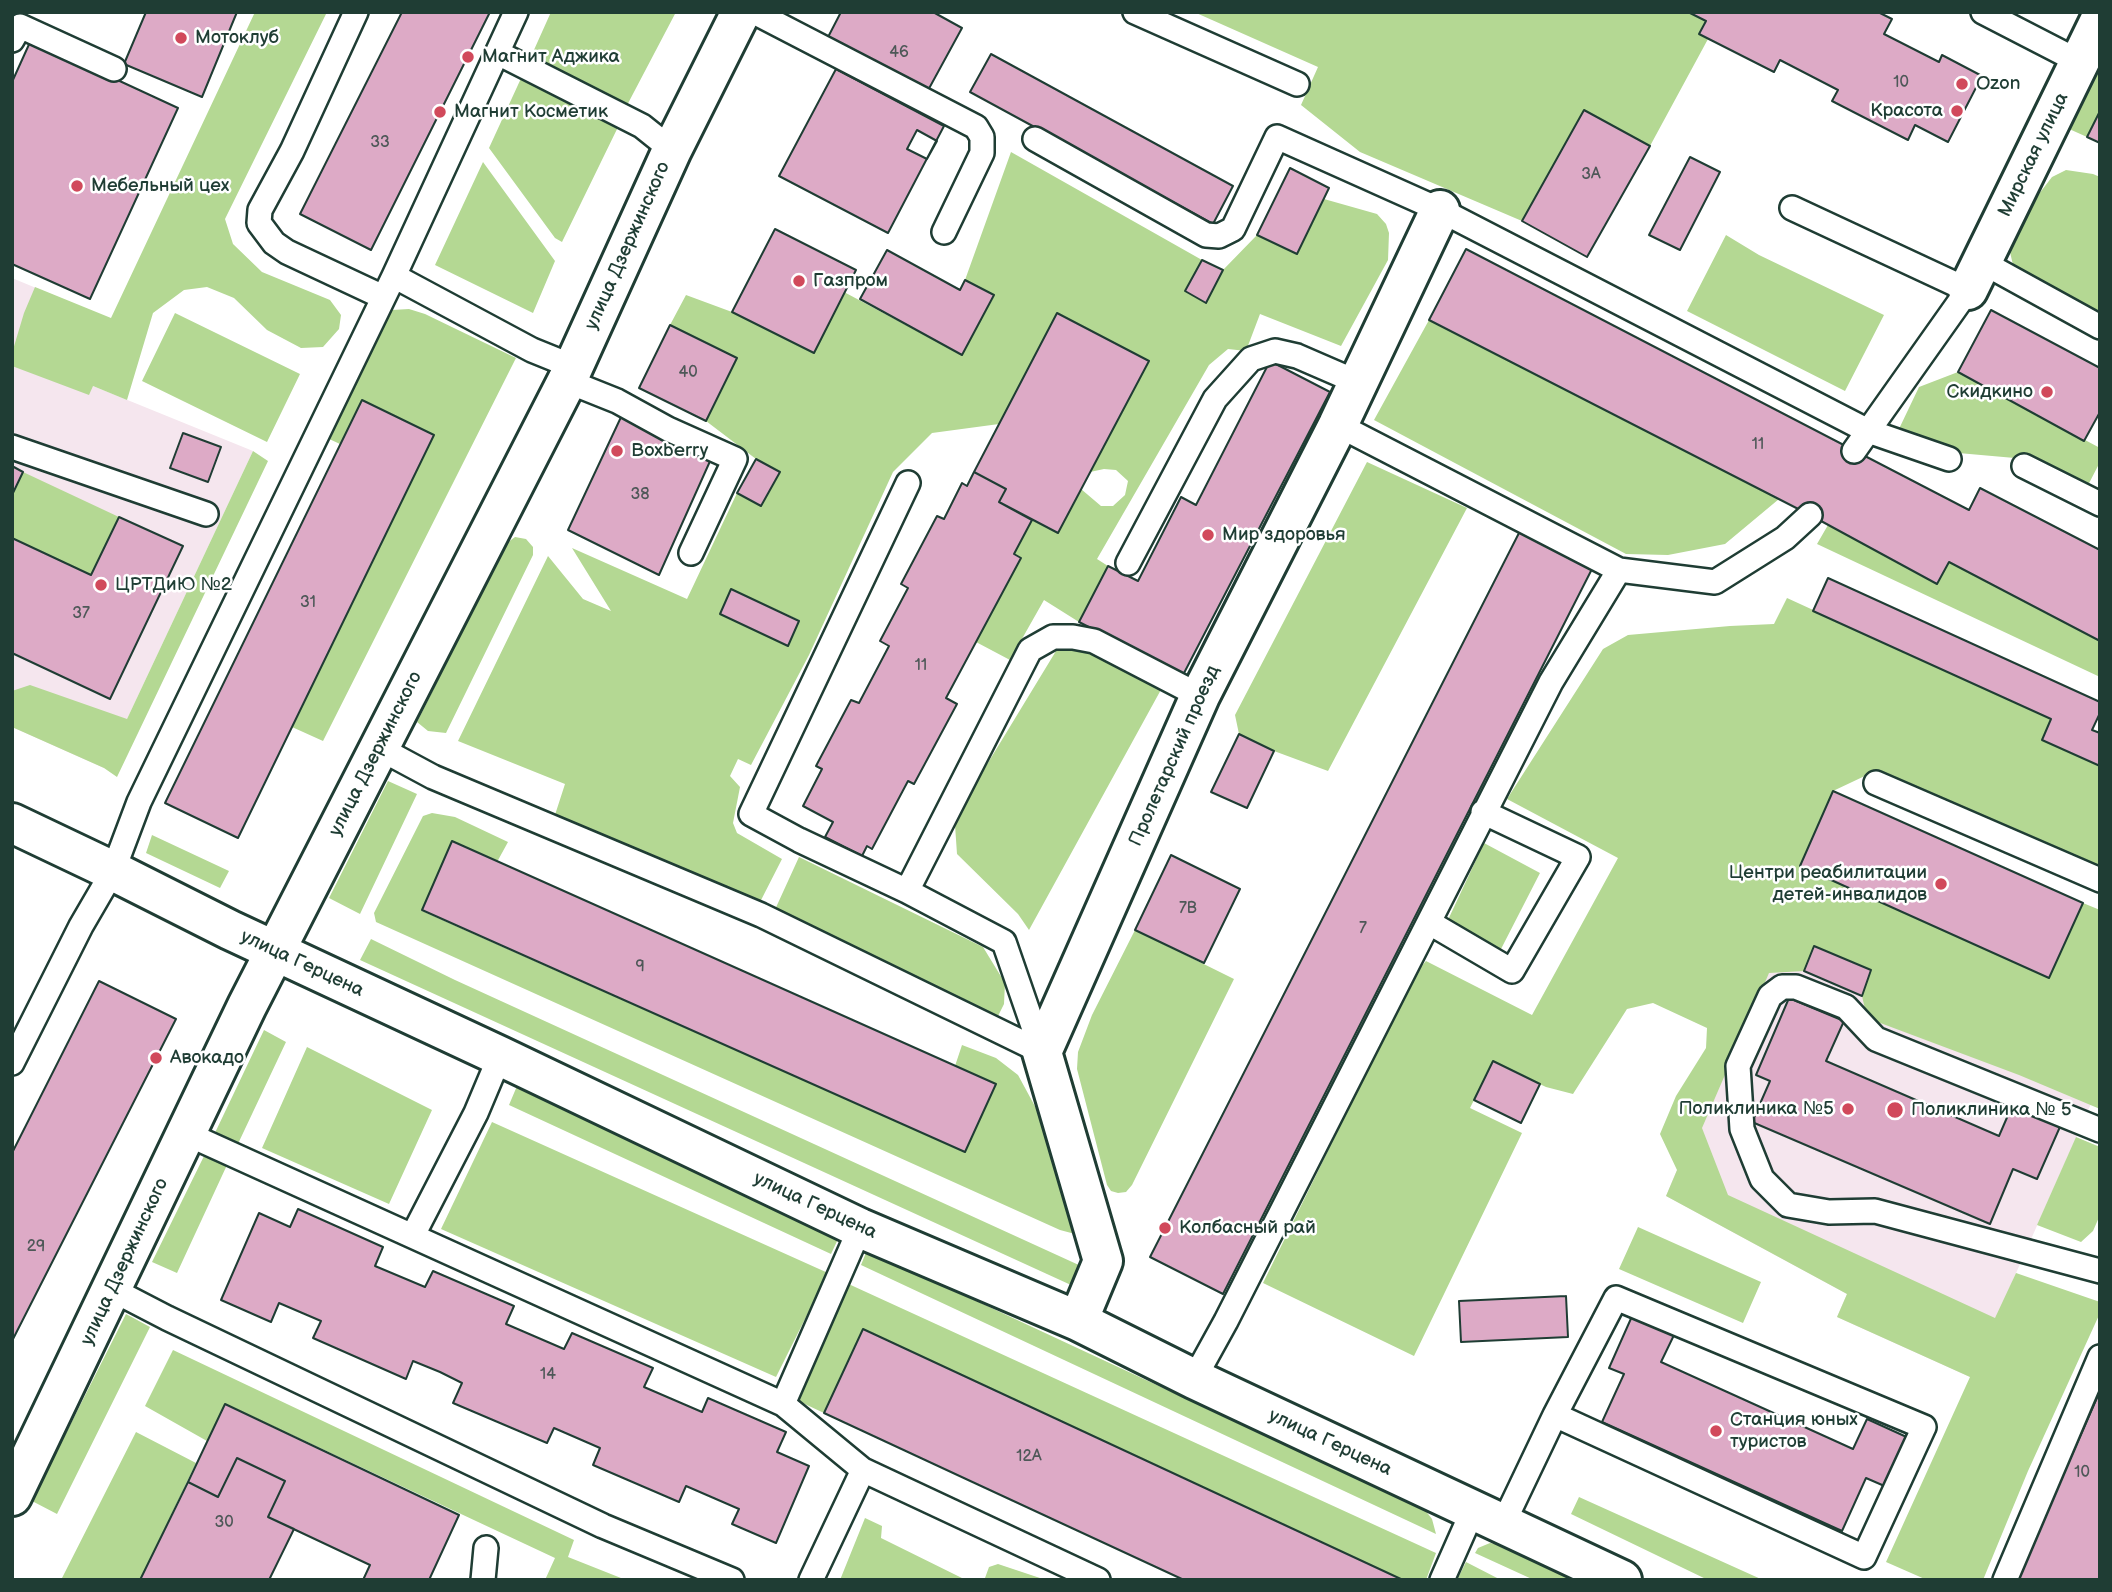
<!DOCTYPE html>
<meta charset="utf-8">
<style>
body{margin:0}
#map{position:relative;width:2112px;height:1592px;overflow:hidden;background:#fff;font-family:"Balsamiq Sans",sans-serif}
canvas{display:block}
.frame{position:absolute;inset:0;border:14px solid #1f3d34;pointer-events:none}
</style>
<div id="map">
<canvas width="2112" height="1592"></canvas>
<div class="frame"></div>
</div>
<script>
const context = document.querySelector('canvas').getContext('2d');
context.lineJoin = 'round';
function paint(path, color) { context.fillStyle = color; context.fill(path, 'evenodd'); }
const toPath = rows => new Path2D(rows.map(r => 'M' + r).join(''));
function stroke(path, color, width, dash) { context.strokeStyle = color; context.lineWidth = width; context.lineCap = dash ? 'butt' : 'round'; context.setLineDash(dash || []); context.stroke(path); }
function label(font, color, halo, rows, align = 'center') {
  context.font = font + ' "Balsamiq Sans",sans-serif'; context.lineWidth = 5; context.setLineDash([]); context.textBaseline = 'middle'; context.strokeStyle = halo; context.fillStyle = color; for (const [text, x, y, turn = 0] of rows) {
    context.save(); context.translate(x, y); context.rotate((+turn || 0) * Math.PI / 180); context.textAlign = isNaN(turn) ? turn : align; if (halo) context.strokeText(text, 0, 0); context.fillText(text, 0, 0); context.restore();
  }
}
paint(toPath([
 [12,278,111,319,93,386,253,451,104,768,12,727],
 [1662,855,2100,1032,2094,1097,1970,1377,1837,1317,1847,1294,1666,1196,1737,1029]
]), '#f5e6ee');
paint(toPath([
 [255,12,327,12,225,219,233,244,262,272,330,300,341,315,339,329,323,347,301,348,267,330,234,298,207,287,184,290,153,313,127,400,93,386,89,395,12,366,12,353,24,313,35,287,111,318],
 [551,12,676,12,624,111,529,61],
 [1194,12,1688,12,1706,21,1708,39,1650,146,1584,110,1522,221,1360,152,1301,105,1318,67],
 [2100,54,2100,111,2087,137,2067,128],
 [523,74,619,125,562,242,555,238,489,148],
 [1011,152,1202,260,1185,291,1206,303,1223,270,1257,235,1297,254,1324,199,1377,214,1386,224,1389,233,1388,260,1341,346,1260,314,1246,351,1228,349,1209,365,1097,559,1108,566,1079,622,1044,600,1010,660,976,642,1021,558,1014,554,1032,520,1058,533,1081,489,1101,506,1113,506,1125,495,1128,481,1116,470,1104,469,1090,472,1148,361,999,424,932,433,893,472,809,655,751,765,738,759,730,776,740,787,733,823,737,833,782,859,757,908,554,818,565,784,458,741,548,556,583,599,611,611,572,548,687,599,737,493,761,506,780,473,756,459,706,421,737,358,670,325,686,295,732,312,813,353,844,292,962,355,994,296,965,280],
 [731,589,799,620,788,645,720,614],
 [483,162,555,261,533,313,435,265],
 [2066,170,2093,174,2100,177,2100,318,2020,272,2013,265,2010,252,2035,199,2052,177],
 [1726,235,1759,255,1884,315,1845,391,1687,311],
 [409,309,425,314,516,358,323,741,292,727,434,435,362,400,340,444,327,438,380,320,392,310],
 [175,313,300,374,267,442,142,381],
 [1429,320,1779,499,1725,544,1668,555,1626,554,1374,420],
 [1958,372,2100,448,2100,462,2085,491,2026,459,1947,452,1898,431,1919,387],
 [253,451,268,461,117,777,104,768,12,727,12,691,30,685,127,719],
 [1367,462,1467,508,1328,771,1274,751,1239,734,1235,715],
 [23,472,119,517,91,575,12,538,12,495],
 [1828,525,1937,584,1949,562,2100,641,2100,677,1817,544],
 [515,537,526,539,533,547,533,555,446,733,428,731,417,722,507,543],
 [1787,598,2051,719,2042,740,2100,766,2100,869,1869,774,1833,791,1800,866,2049,977,2083,903,2100,910,2100,1109,2019,1075,1867,1018,1862,996,1871,970,1814,946,1804,971,1769,973,1702,1128,1728,1195,1995,1318,2016,1273,2100,1302,2100,1313,2028,1471,1983,1580,1927,1580,1886,1562,1970,1377,1837,1317,1847,1294,1666,1196,1677,1170,1660,1134,1676,1096,1706,1048,1707,1028,1653,1003,1627,1009,1573,1094,1546,1087,1493,1062,1470,1108,1522,1133,1414,1356,1263,1283,1415,974,1426,961,1532,1015,1618,858,1507,799,1603,649,1628,635,1730,626,1774,624],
 [1083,650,1163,686,1029,930,1018,914,957,854,955,825,983,771,1056,651],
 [388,781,417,794,360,914,329,898],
 [432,813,455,817,508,842,497,862,452,842,422,911,965,1152,996,1084,955,1066,962,1045,996,1058,1018,1075,1037,1110,1078,1224,1075,1234,1060,1230,376,922,374,913,423,816],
 [152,835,229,871,220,888,146,853],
 [1484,843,1540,873,1501,949,1447,922],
 [799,857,983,947,1005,983,1004,1004,998,1016,773,914],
 [1135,930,1234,979,1132,1185,1126,1192,1118,1193,1111,1191,1107,1185,1077,1069,1078,1052,1092,1015],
 [371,939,455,980,1081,1266,1071,1285,360,960],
 [264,1030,286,1042,236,1148,213,1137],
 [307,1047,432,1110,389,1204,262,1148],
 [517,1086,839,1237,831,1254,509,1105],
 [492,1122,828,1273,776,1377,441,1229],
 [2076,1137,2100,1147,2100,1215,2093,1231,2081,1242,2037,1225],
 [205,1154,227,1165,177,1273,152,1262],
 [1638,1227,1761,1282,1743,1323,1619,1269],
 [867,1250,1425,1510,1432,1519,1436,1534,861,1265],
 [842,1281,1436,1553,1426,1580,1403,1580,863,1330,824,1413,794,1399],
 [126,1314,150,1327,57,1514,32,1501],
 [173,1350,574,1540,568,1557,626,1580,545,1580,555,1558,226,1404,207,1441,145,1406],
 [136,1432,196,1463,140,1580,61,1580],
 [1579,1497,1763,1580,1708,1580,1571,1514],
 [865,1518,882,1526,881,1538,966,1580,840,1580],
 [1490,1543,1501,1545,1574,1580,1534,1580,1475,1553,1478,1548],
 [1466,1562,1501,1580,1457,1580],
 [998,1564,1043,1579,1044,1580,985,1578,989,1567]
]), '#b4d893');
const building = toPath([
 [146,12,237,12,202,97,124,64,146,12],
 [402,12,490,12,371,250,300,214,402,12],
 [841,12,933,12,962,28,926,94,826,41,841,12],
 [1688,12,1878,12,1892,19,1884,34,1939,62,1942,55,1982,76,1948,142,1915,125,1908,140,1832,101,1838,90,1780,60,1774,72,1699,34,1706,21,1688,12],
 [31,40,178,108,90,299,12,264,12,82,31,40],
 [991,54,1233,186,1213,224,970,92,991,54],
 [836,69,944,126,888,233,779,176,836,69],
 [1584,110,1650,146,1587,257,1522,221,1584,110],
 [2100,111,2100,143,2087,137,2100,111],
 [917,130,937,141,927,159,907,149,917,130],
 [1690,157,1720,172,1680,250,1649,235,1690,157],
 [1290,168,1329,188,1297,254,1257,235,1290,168],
 [775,229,856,270,814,353,732,312,775,229],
 [1466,249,1969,510,1980,488,2100,550,2100,641,1949,562,1937,584,1810,515,1429,320,1466,249],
 [887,250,960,290,965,280,994,295,962,355,860,299,887,250],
 [1202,260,1223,270,1206,303,1185,291,1202,260],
 [1991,310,2100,368,2100,412,2084,441,1958,372,1991,310],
 [1057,313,1149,361,1058,533,999,502,1006,489,974,472,1057,313],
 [670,325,737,358,706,421,639,388,670,325],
 [1270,361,1330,392,1183,675,1079,622,1108,566,1138,581,1181,497,1196,505,1270,361],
 [362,400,434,435,238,838,165,803,362,400],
 [622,415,711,459,659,575,568,530,622,415],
 [183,433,221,447,208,482,170,468,183,433],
 [756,459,780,472,761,506,737,493,756,459],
 [12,466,23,472,12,495,12,466],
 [974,472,1006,489,999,502,1032,520,1014,554,1021,558,946,698,957,704,914,784,908,781,872,849,867,846,862,856,825,837,833,822,803,806,822,769,816,766,851,700,859,703,889,646,880,641,908,588,901,584,937,516,944,519,962,483,967,486,974,472],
 [119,517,183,546,110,699,12,653,12,538,91,575,119,517],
 [1520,531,1593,567,1223,1294,1150,1257,1520,531],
 [1828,578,2100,702,2100,713,2092,730,2100,733,2100,766,2042,740,2051,719,1813,611,1828,578],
 [731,589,799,621,788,646,720,614,731,589],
 [1239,734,1274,751,1247,808,1211,792,1239,734],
 [1833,791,2083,903,2049,978,1800,866,1833,791],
 [452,841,996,1084,965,1152,422,910,452,841],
 [1171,855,1240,889,1204,963,1135,930,1171,855],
 [1814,946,1871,970,1862,996,1804,971,1814,946],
 [99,981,176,1019,12,1341,12,1153,99,981],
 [1789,998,1844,1021,1826,1061,1999,1136,2015,1099,2063,1120,2037,1179,2013,1169,1990,1224,1752,1122,1770,1081,1756,1075,1789,998],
 [1493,1061,1540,1084,1521,1123,1474,1100,1493,1061],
 [298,1209,383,1247,375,1266,425,1287,433,1271,514,1306,506,1324,564,1349,572,1333,653,1368,644,1387,702,1412,708,1398,786,1432,777,1452,809,1466,776,1543,732,1524,739,1509,686,1486,679,1502,593,1465,600,1448,554,1428,547,1443,453,1403,462,1383,440,1372,413,1361,406,1379,313,1338,321,1321,279,1303,271,1322,221,1300,259,1213,290,1227,298,1209],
 [1566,1296,1568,1337,1461,1342,1459,1301,1566,1296],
 [1633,1314,1675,1333,1661,1362,1853,1449,1867,1419,1911,1439,1889,1488,1866,1478,1842,1531,1602,1422,1624,1374,1609,1368,1633,1314],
 [863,1329,1403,1580,1184,1580,966,1479,824,1413,863,1329],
 [2100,1391,2100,1580,2017,1580,2043,1520,2100,1391],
 [225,1404,459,1515,429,1580,363,1580,370,1565,268,1517,285,1481,237,1458,218,1497,188,1482,225,1404],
 [237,1458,285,1481,268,1517,294,1529,269,1580,140,1580,188,1482,218,1497,237,1458]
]);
paint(building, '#ddaac6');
stroke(building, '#1f3d34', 2);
const service = toPath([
 [356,12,292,151,260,210,259,223,274,243,287,252,383,297],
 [754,12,976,127,982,137,982,153,944,232],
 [1135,12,1297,84],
 [1983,12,2080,62],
 [12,40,20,26,114,69],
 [498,53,642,126,672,150],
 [1035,139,1206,235,1219,236,1233,229,1277,137,1440,210,1868,431,1949,459],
 [1792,208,1968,290,1854,451],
 [1982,262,2100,327],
 [394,276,532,350,574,367],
 [567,381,617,401,668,429,735,459,691,553],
 [1338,425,1619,570],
 [12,447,206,514],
 [2024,466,2100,504],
 [1128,563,1215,399,1251,359,1275,351,1297,356,1357,382],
 [379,748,433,777,761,915,1042,1052,1004,942,907,891,1030,650,1053,637,1073,637,1094,641,1200,696],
 [1876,783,2100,880],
 [907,891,799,840,751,814,908,483],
 [1430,923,1512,971,1578,857,1483,812],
 [12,1063,81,926,113,871,139,802,394,276,516,12],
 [2100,1130,1876,1039,1846,1007,1796,987,1782,987,1770,996,1738,1066,1742,1129,1762,1179,1788,1205,1829,1212,1875,1211,2100,1271],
 [185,1133,783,1404],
 [860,1228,783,1404,863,1470],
 [413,1235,476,1113,500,1056],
 [113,1290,167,1318,603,1526,732,1580],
 [1194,1379,1226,1321,1551,682,1619,570,1715,582,1785,538,1810,515],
 [1503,1524,1555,1415,1616,1298,1924,1427,1864,1557,1555,1415],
 [483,1580,486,1548],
 [811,1580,863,1470,1098,1580],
 [1442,1580,1473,1510],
 [2005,1580,2100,1357]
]);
const minor = toPath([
 [1968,290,2100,20],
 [12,823,113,871,230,930,500,1056,860,1228,1078,1321,1194,1379,1622,1580],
 [1078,1321,1103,1261,1042,1052,1200,696,1338,425,1440,210],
 [12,1496,247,1006,567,381,672,150,741,12]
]);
stroke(service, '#1f3d34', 28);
stroke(minor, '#1f3d34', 44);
stroke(service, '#fff', 23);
stroke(minor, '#fff', 38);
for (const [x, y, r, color] of [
 [181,38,7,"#d1495b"],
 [468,57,7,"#d1495b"],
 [1962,84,7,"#d1495b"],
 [1957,111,7,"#d1495b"],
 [440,112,7,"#d1495b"],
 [77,186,7,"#d1495b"],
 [799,281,7,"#d1495b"],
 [2047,392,7,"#d1495b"],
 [617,451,7,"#d1495b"],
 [1208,535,7,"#d1495b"],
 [101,585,7,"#d1495b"],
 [1941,884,7,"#d1495b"],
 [156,1058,7,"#d1495b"],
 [1848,1109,7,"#d1495b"],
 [1895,1110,9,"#d1495b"],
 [1165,1228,7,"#d1495b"],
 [1716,1431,7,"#d1495b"]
]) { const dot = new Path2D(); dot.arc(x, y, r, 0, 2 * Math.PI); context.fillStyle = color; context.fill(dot); stroke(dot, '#fff', 2.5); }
label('16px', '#4e5858', null, [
 ["46",899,53],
 ["10",1901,83],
 ["33",380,143],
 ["3А",1591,175],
 ["40",688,373],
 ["11",1758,445],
 ["38",640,495],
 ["31",308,603],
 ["37",81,614],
 ["11",921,666],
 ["7В",1188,909],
 ["7",1363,929],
 ["9",640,967],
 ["29",36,1247],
 ["14",548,1375],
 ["12А",1029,1457],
 ["10",2082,1473],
 ["30",224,1523]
]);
label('19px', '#1f3d34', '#fff', [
 ["Мотоклуб",195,38],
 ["Магнит Аджика",482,57],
 ["Ozon",1976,84],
 ["Красота",1943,111,"right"],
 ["Магнит Косметик",454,112],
 ["Мебельный цех",91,186],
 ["Газпром",813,281],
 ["Скидкино",2033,392,"right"],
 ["Boxberry",631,451],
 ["Мир здоровья",1222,535],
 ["ЦРТДиЮ №2",115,585],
 ["Центри реабилитации",1927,873,"right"],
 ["детей-инвалидов",1927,895,"right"],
 ["Авокадо",170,1058],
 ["Поликлиника №5",1834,1109,"right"],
 ["Поликлиника № 5",1911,1110],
 ["Колбасный рай",1179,1228],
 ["Станция юных",1730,1420],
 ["туристов",1730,1442]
], 'left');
label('19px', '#1f3d34', '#fff', [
 ["Мирская улица",2034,155,-64],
 ["улица Дзержинского",628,246,-66],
 ["улица Дзержинского",376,754,-63],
 ["Пролетарский проезд",1175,756,-66],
 ["улица Герцена",302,964,25],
 ["улица Герцена",815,1206,25],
 ["улица Дзержинского",125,1262,-65],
 ["улица Герцена",1330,1443,25]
]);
</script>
